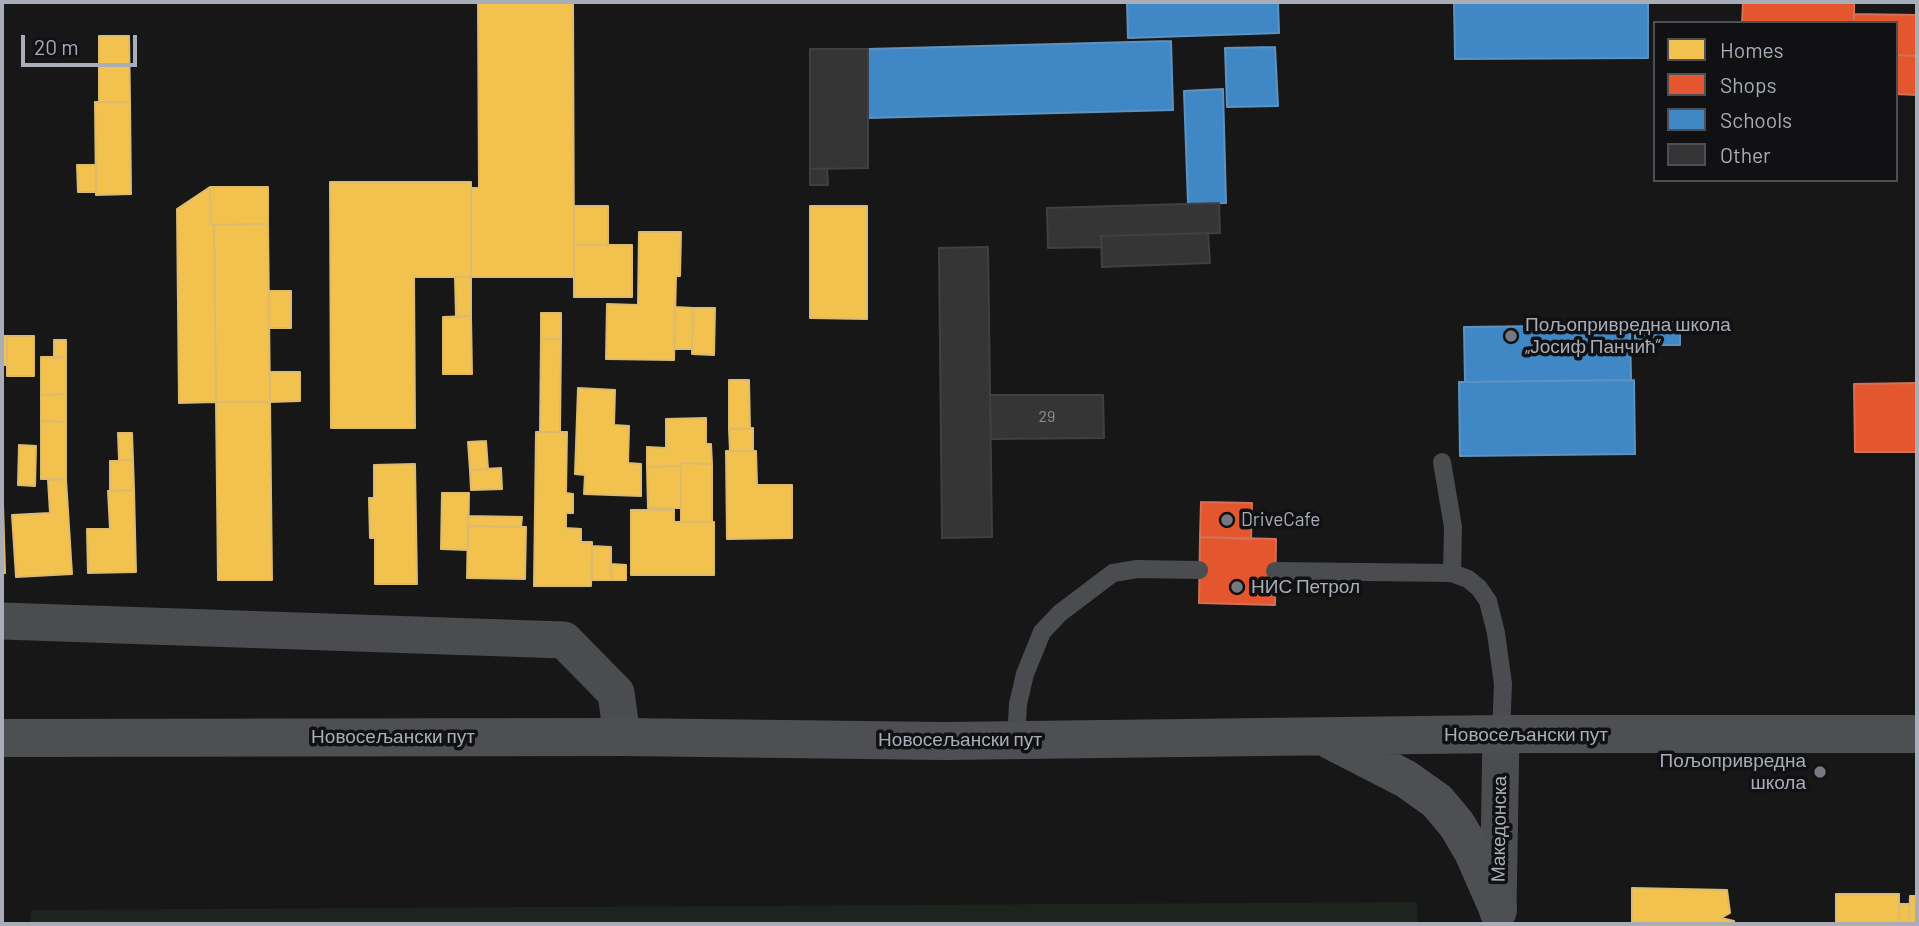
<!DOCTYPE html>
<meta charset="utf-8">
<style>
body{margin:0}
#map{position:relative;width:1919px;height:926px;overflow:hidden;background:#171717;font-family:Barlow,sans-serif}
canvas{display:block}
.frame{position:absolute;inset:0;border:4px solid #a8adb8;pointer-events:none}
.legend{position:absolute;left:1653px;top:21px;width:245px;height:161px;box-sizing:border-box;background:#111113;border:2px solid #4d4f55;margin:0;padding:9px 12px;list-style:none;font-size:21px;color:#a8adb8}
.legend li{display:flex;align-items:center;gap:14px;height:35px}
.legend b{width:35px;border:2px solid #4d4f55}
.scale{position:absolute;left:21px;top:35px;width:116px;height:32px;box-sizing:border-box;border:4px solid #a8adb8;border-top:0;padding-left:9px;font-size:21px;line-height:24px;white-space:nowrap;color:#a8adb8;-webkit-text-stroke:5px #111113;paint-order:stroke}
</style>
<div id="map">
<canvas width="1919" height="926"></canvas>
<div class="frame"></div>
<ul class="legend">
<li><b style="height:19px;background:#f2c14e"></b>Homes</li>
<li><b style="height:19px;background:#e4572e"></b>Shops</li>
<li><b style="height:19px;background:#3f88c5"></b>Schools</li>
<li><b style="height:19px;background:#353536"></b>Other</li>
</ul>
<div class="scale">20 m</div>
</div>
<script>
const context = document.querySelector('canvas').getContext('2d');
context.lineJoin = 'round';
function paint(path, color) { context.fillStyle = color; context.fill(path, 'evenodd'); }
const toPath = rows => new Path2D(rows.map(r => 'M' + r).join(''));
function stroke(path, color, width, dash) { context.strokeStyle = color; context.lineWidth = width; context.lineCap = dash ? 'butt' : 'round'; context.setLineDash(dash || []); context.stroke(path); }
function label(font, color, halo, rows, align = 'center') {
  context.font = font + ' Barlow,sans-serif'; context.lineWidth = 7; context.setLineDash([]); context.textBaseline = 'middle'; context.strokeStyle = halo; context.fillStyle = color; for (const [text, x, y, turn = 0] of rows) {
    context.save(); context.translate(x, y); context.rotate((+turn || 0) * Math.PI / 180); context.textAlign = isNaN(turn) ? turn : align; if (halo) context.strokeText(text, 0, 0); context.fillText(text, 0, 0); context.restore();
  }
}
paint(toPath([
 [1417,902,1418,924,30,924,31,910]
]), '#1d241e');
const homes = toPath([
 [478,2,573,2,574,277,471,277,471,188,479,188,478,2],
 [99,36,129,36,130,102,99,102,99,36],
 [95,102,130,102,131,194,96,195,95,102],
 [77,165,96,165,96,192,78,192,77,165],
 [330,182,471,182,471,277,414,277,415,428,331,428,330,182],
 [210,187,211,225,214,225,216,402,179,403,177,209,210,187],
 [210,187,268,187,268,224,211,225,210,187],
 [574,206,608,206,608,245,574,245,574,206],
 [810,206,867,206,867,319,810,318,810,206],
 [268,224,270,402,216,402,214,225,268,224],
 [639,232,681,232,680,276,676,276,674,360,606,359,607,304,638,305,639,232],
 [574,245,632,245,632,297,574,297,574,245],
 [455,277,471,277,471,316,456,317,455,277],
 [269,291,291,291,291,328,269,328,269,291],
 [675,307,693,308,692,349,674,349,675,307],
 [693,308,715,308,714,355,692,354,693,308],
 [541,313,561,313,561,339,541,339,541,313],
 [471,316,472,374,443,374,443,317,471,316],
 [2,336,7,336,7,365,2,365,2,336],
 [7,336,34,336,34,376,7,376,7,336],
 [541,339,561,339,560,432,540,432,541,339],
 [54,340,66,340,66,357,54,358,54,340],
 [41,357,66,357,66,394,41,395,41,357],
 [270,372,300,372,300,401,270,402,270,372],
 [729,380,749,380,750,429,729,429,729,380],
 [578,388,615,390,614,425,629,426,628,463,641,464,641,496,584,494,585,475,575,474,578,388],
 [66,394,66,422,41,421,41,395,66,394],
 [216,402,270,402,272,580,218,580,216,402],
 [706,418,706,444,711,444,712,464,681,463,681,466,647,467,647,447,666,448,666,419,706,418],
 [41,421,66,422,66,479,41,479,41,421],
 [753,428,753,451,730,451,729,429,753,428],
 [536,432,567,432,566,493,573,494,573,513,566,513,566,528,581,529,581,542,592,542,591,586,534,586,536,432],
 [118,433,132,433,133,460,119,460,118,433],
 [486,441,488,469,470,470,468,442,486,441],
 [19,445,36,446,35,486,18,485,19,445],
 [726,451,756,451,757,485,792,485,792,538,727,539,726,451],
 [133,460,134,490,110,491,110,461,133,460],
 [681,463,712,464,712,522,681,522,681,463],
 [415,464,417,584,375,584,375,538,370,538,369,498,374,498,374,465,415,464],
 [681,466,681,508,648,508,647,467,681,466],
 [501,468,502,489,471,490,470,470,501,468],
 [2,469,4,538,2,538,2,469],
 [66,479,72,574,16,577,12,515,50,513,48,480,66,479],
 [134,490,136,572,88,573,87,529,110,529,108,491,134,490],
 [442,493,469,493,468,550,441,549,442,493],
 [631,510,674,510,674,522,714,522,714,575,631,575,631,510],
 [468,516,522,517,521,527,468,526,468,516],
 [468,526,526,527,525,579,467,578,468,526],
 [2,538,4,538,5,573,2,573,2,538],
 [592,546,611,547,611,580,592,580,592,546],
 [611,564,626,565,626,580,611,580,611,564],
 [1632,888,1727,890,1730,913,1721,918,1734,921,1734,924,1632,924,1632,888],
 [1836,894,1899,894,1899,924,1836,924,1836,894],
 [1910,896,1917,896,1917,924,1909,924,1910,896],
 [1899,904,1910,904,1909,924,1899,924,1899,904]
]);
paint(homes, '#f2c14e');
stroke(homes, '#dcbb6e', 2);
const shops = toPath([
 [1743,2,1854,2,1854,23,1742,23,1743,2],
 [1854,14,1917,15,1917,56,1896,55,1896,23,1854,23,1854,14],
 [1896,55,1917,56,1917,95,1896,94,1896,55],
 [1917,383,1917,452,1855,452,1854,384,1917,383],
 [1201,502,1252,503,1251,539,1200,537,1201,502],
 [1200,537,1276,539,1275,605,1199,603,1200,537]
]);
paint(shops, '#e4572e');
stroke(shops, '#d27157', 2);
const schools = toPath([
 [1127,2,1278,2,1279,33,1128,38,1127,2],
 [1454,2,1648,2,1648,58,1455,59,1454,2],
 [1171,41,1173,110,868,118,868,49,1171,41],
 [1275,47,1278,106,1227,107,1225,48,1275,47],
 [1223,89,1226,203,1188,204,1184,91,1223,89],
 [1635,322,1680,322,1680,345,1635,345,1635,322],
 [1630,325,1631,380,1465,382,1464,327,1630,325],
 [1634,380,1635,454,1460,456,1459,382,1634,380]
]);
paint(schools, '#3f88c5');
stroke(schools, '#5e93c1', 2);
const building = toPath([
 [810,49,868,49,868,168,810,169,810,49],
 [827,168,828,185,810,185,810,169,827,168],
 [1219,203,1220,233,1101,236,1102,247,1048,248,1047,208,1219,203],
 [1208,233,1210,263,1102,267,1101,236,1208,233],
 [988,247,992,537,942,538,939,248,988,247],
 [990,395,1103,395,1104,438,991,439,990,395]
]);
paint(building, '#353536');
stroke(building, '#3f4043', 2);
stroke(toPath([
 [1442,462,1453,527,1452,573],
 [1275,571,1452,573,1468,579,1479,588,1488,601,1496,633,1503,684,1501,734],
 [1016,740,1018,704,1025,674,1042,632,1060,613,1113,573,1137,569,1199,570]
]), '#4b4c50', 18);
stroke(toPath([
 [2,621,564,640,616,693,622,737],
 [1498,912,1501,734]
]), '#4b4c50', 37);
stroke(toPath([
 [2,738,622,737,945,741,1501,734,1917,734],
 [1330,740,1406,779,1437,801,1457,825,1473,852,1498,909]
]), '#4d4f52', 38);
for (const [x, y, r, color] of [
 [1511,336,7,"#757880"],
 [1227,520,7,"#757880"],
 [1237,587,7,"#757880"],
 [1820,772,7,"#757880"]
]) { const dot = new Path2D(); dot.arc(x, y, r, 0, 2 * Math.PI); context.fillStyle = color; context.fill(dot); stroke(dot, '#111113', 2.5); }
label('16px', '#8b8f98', null, [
 ["29",1047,417]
]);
label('19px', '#a8adb8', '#111113', [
 ["Пољопривредна школа",1525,325],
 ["„Јосиф Панчић”",1525,347],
 ["DriveCafe",1241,520],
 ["НИС Петрол",1251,587],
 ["Пољопривредна",1806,761,"right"],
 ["школа",1806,783,"right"]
], 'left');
label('19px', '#a8adb8', '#111113', [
 ["Новосељански пут",1526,735],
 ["Новосељански пут",393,737],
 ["Новосељански пут",960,740],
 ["Македонска",1499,829,-89]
]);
</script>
